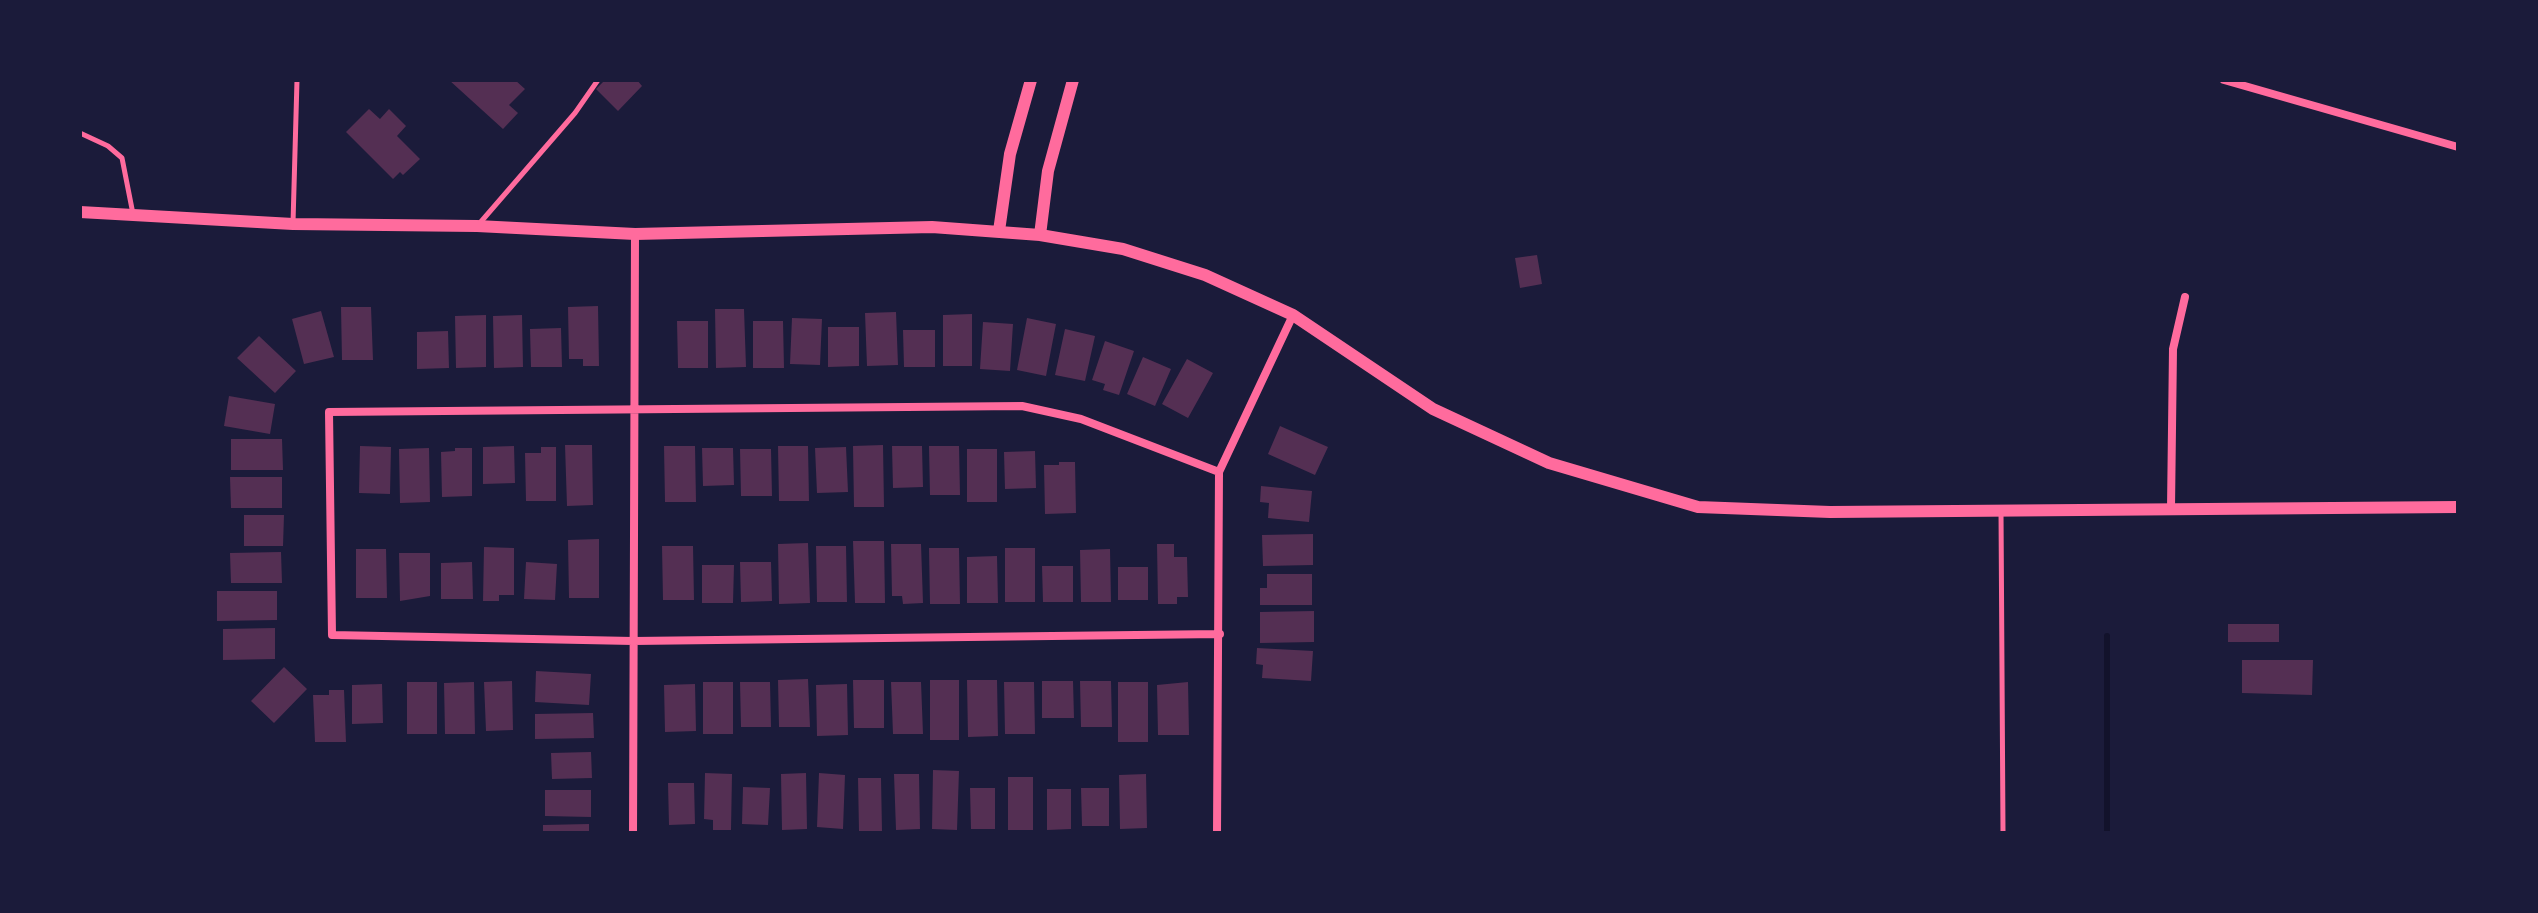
<!DOCTYPE html>
<style>
body{margin:0}
#map{position:relative;width:2538px;height:913px;overflow:hidden;background:#1b1b3a;font-family:Signika,sans-serif}
canvas{display:block}
.frame{position:absolute;inset:0;border:82px solid #1b1b3a;pointer-events:none}
</style>
<div id="map">
<canvas width="2538" height="913"></canvas>
<div class="frame"></div>
</div>
<script>
const context = document.querySelector('canvas').getContext('2d');
context.lineJoin = 'round';
const toPath = rows => new Path2D(rows.map(r => 'M' + r).join(''));
function stroke(path, color, width, dash) { context.strokeStyle = color; context.lineWidth = width; context.lineCap = dash ? 'butt' : 'round'; context.setLineDash(dash || []); context.stroke(path); }
function paint(path, color) { context.fillStyle = color; context.fill(path, 'evenodd'); }
stroke(toPath([
 [2107,833,2107,636]
]), '#12122b', 6);
paint(toPath([
 [449,80,515,80,525,89,509,105,518,113,503,129],
 [605,80,637,80,642,86,618,111,596,89],
 [369,109,380,119,389,109,406,126,397,136,420,159,403,175,400,172,393,179,346,132],
 [1537,255,1542,284,1520,288,1515,258],
 [598,306,599,366,583,366,583,359,569,359,568,307],
 [341,307,371,307,373,360,342,360],
 [715,309,744,309,746,367,716,368],
 [321,311,334,357,304,364,292,319],
 [896,312,898,365,867,366,865,313],
 [972,314,972,366,943,366,943,315],
 [486,315,486,367,456,368,455,316],
 [522,315,523,367,494,368,493,316],
 [792,318,822,319,820,365,790,364],
 [1027,318,1056,324,1046,376,1017,370],
 [677,321,708,321,708,368,678,368],
 [753,321,783,321,784,368,753,368],
 [983,322,1013,324,1010,371,980,369],
 [828,327,859,327,859,366,828,367],
 [561,328,562,367,531,367,530,329],
 [1065,329,1095,336,1085,381,1055,375],
 [903,330,935,330,935,367,904,367],
 [448,331,449,368,417,369,417,332],
 [259,336,296,371,275,393,237,358],
 [1105,341,1134,351,1119,395,1103,390,1105,384,1092,380],
 [1143,357,1171,369,1155,406,1127,394],
 [1187,359,1213,373,1188,418,1162,404],
 [229,396,275,404,270,434,224,426],
 [1280,426,1328,447,1315,475,1268,454],
 [231,439,282,439,283,470,231,470],
 [565,445,592,445,593,505,567,506],
 [883,445,884,507,854,507,853,446],
 [360,446,391,447,390,494,359,493],
 [514,446,515,483,483,484,483,447],
 [664,446,695,446,696,502,665,502],
 [778,446,808,446,809,501,779,501],
 [892,446,922,446,923,487,893,488],
 [929,446,959,446,960,495,930,495],
 [541,447,556,447,556,501,526,501,525,453,541,453],
 [846,447,848,492,817,493,815,448],
 [429,448,430,502,400,503,399,449],
 [455,448,472,448,472,496,442,497,441,452,455,451],
 [702,448,733,448,734,485,703,486],
 [740,449,771,449,772,496,741,496],
 [967,449,997,449,997,502,967,502],
 [1035,451,1036,488,1005,489,1004,452],
 [1059,462,1075,462,1076,513,1045,514,1044,465,1059,465],
 [230,477,282,477,282,508,231,508],
 [1261,486,1312,491,1309,522,1268,518,1269,503,1260,502],
 [244,515,284,515,283,546,244,546],
 [1313,534,1313,565,1263,566,1262,535],
 [599,539,599,598,569,598,568,540],
 [853,541,884,541,885,603,855,603],
 [808,543,810,603,779,604,778,544],
 [891,544,921,544,923,603,903,604,902,596,892,596],
 [1157,544,1174,544,1174,557,1187,557,1188,597,1177,597,1177,604,1158,604],
 [662,546,693,546,694,600,663,600],
 [816,546,846,546,847,602,817,602],
 [484,547,514,548,514,595,499,595,499,601,483,601],
 [929,548,959,548,960,604,930,604],
 [1005,548,1035,548,1035,602,1005,602],
 [356,549,386,549,387,598,356,598],
 [1110,549,1111,602,1081,602,1080,550],
 [281,552,282,583,231,583,230,553],
 [399,553,430,553,430,596,400,601],
 [997,556,998,603,967,603,967,557],
 [472,562,473,599,441,599,441,563],
 [526,562,557,564,555,600,524,599],
 [740,562,771,562,772,601,741,602],
 [702,565,734,565,733,603,702,603],
 [1042,566,1073,566,1073,602,1043,602],
 [1118,567,1148,567,1148,600,1118,600],
 [1267,574,1312,574,1312,605,1260,605,1260,588,1267,588],
 [217,591,277,591,277,620,217,621],
 [1314,611,1314,642,1260,643,1260,612],
 [2228,624,2279,624,2279,642,2228,642],
 [275,628,275,659,223,660,223,629],
 [1257,648,1313,651,1311,681,1262,678,1263,665,1256,664],
 [2242,660,2313,660,2312,695,2242,693],
 [284,667,307,689,274,723,251,701],
 [536,671,591,674,589,705,535,702],
 [808,679,810,727,779,727,778,680],
 [853,680,884,680,884,728,854,728],
 [930,680,959,680,959,740,930,740],
 [967,680,997,680,998,736,968,737],
 [512,681,513,730,486,731,484,682],
 [1042,681,1073,681,1074,718,1042,718],
 [1080,681,1111,681,1112,727,1081,727],
 [407,682,437,682,437,734,407,734],
 [474,682,475,734,445,734,444,683],
 [703,682,733,682,733,734,703,734],
 [740,682,770,682,771,727,741,727],
 [891,682,921,682,923,734,893,734],
 [1004,682,1034,682,1035,734,1005,734],
 [1118,682,1148,682,1148,742,1118,742],
 [1188,682,1189,735,1158,735,1157,685],
 [382,684,383,723,352,724,352,685],
 [695,684,696,731,665,732,664,685],
 [847,684,848,735,817,736,816,685],
 [329,690,344,690,346,742,315,742,313,695,329,695],
 [593,713,594,738,535,739,535,714],
 [591,752,592,778,552,779,551,753],
 [933,770,959,771,957,830,932,829],
 [705,773,732,774,731,830,713,830,713,820,704,819],
 [806,773,807,829,782,830,781,774],
 [819,773,845,775,843,829,817,827],
 [894,774,919,774,920,829,896,830],
 [1146,774,1147,828,1120,829,1119,775],
 [1008,777,1033,777,1033,830,1008,830],
 [858,778,881,778,882,831,859,831],
 [668,783,694,783,695,824,669,825],
 [743,787,770,788,768,825,742,824],
 [970,788,995,788,995,829,971,829],
 [1081,788,1109,788,1109,826,1082,826],
 [1047,789,1071,789,1071,829,1047,830],
 [545,790,591,790,591,817,545,816],
 [589,824,589,833,543,833,543,825]
]), '#542f53');
stroke(toPath([
 [80,133,108,146,122,158,133,214],
 [293,223,297,80],
 [479,224,575,113,598,80],
 [2001,511,2003,833]
]), '#ff6b9d', 5);
stroke(toPath([
 [2224,80,2458,147],
 [1219,472,1081,419,1022,406,329,412,332,635,633,641,1220,634],
 [2171,508,2173,349,2185,297],
 [633,833,635,234],
 [1217,833,1219,472,1293,315]
]), '#ff6b9d', 8);
stroke(toPath([
 [80,212,293,224,477,226,635,234,932,227,1040,235,1123,249,1205,275,1293,315,1433,409,1549,463,1698,507,1830,512,2458,507],
 [999,231,1010,154,1031,80],
 [1040,235,1048,171,1073,80]
]), '#ff6b9d', 12);
</script>
